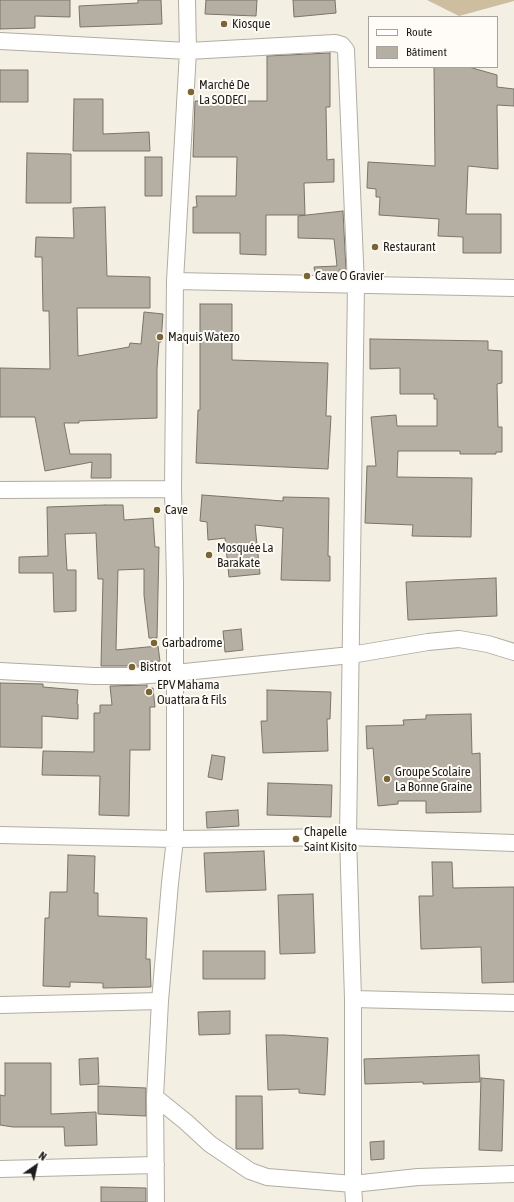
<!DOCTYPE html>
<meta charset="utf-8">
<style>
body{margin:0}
#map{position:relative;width:514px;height:1202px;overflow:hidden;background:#f4efe3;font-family:"Asap Condensed",sans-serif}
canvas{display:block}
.legend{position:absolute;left:368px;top:16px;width:130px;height:52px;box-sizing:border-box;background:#fffcf8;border:1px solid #a5a39f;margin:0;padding:5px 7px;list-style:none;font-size:12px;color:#1f1d19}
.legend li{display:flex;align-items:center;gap:8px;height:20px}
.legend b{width:20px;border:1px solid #a5a39f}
.north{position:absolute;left:16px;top:1146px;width:40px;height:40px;-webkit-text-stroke:3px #fffcf8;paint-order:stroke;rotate:34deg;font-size:11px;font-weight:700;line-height:16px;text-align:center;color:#1f1d19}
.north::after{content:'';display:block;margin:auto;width:14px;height:18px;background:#1f1d19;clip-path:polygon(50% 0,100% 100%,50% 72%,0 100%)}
</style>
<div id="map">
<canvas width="514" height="1202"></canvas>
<ul class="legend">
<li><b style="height:5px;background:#fff"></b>Route</li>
<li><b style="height:11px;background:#b4aea3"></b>Bâtiment</li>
</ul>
<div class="north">N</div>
</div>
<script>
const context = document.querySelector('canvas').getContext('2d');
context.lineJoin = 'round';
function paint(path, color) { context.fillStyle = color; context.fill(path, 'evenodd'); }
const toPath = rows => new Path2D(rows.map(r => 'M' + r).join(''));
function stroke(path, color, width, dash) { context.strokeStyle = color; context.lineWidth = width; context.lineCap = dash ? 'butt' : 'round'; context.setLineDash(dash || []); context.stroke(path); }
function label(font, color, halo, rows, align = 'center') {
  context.font = font + ' "Asap Condensed",sans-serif'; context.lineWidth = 4; context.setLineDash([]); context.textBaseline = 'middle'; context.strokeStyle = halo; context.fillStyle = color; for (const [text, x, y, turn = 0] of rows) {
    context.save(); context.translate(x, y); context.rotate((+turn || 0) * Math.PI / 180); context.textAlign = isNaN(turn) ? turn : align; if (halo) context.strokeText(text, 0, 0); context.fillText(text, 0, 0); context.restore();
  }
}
paint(toPath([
 [427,0,514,0,514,1,459,16]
]), '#cdbe9f');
const building = toPath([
 [0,0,70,0,70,17,35,16,35,28,0,29,0,0],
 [138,0,161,0,162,24,80,27,79,6,138,3,138,0],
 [206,0,257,0,256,16,205,14,206,0],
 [293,0,335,0,336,13,294,17,293,0],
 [330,53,330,107,326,107,327,160,334,159,334,182,304,183,305,215,266,215,266,255,240,254,240,233,193,233,193,207,197,207,196,196,236,196,237,157,193,157,195,101,267,101,267,56,330,53],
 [434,67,469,67,497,75,497,87,514,89,514,106,497,105,498,169,468,166,466,214,501,214,501,253,463,253,463,237,438,236,439,219,379,215,380,197,376,197,376,189,367,188,368,162,435,166,434,67],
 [0,70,28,70,28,102,0,102,0,70],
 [74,99,103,99,103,134,149,132,150,151,73,151,74,99],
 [27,153,71,154,71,203,26,203,27,153],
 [145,157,162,157,162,196,145,196,145,157],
 [105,207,107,276,150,277,150,308,77,308,78,356,129,347,130,343,141,344,144,312,163,314,161,342,159,342,157,369,157,418,79,421,79,423,64,423,70,454,111,454,111,478,91,478,92,462,45,471,35,417,0,417,0,368,50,369,49,311,43,311,42,257,35,257,36,237,74,238,73,208,105,207],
 [343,211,346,270,339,270,340,275,315,274,314,267,337,266,334,239,298,238,298,216,343,211],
 [200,304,232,304,232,360,328,363,326,416,331,416,328,469,196,463,198,410,200,410,200,304],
 [370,339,488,341,488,350,502,351,502,383,497,384,498,427,502,427,502,452,496,452,496,454,460,454,460,451,398,451,397,477,472,478,471,537,412,536,413,525,365,523,367,466,376,466,371,417,396,415,397,426,437,426,437,399,434,399,434,394,400,394,400,368,370,369,370,339],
 [202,495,283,501,283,497,329,498,328,556,330,556,330,581,281,580,283,528,255,525,260,574,229,577,225,538,208,540,207,522,200,521,202,495],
 [105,505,123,505,124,520,153,518,155,547,159,547,157,638,149,638,144,595,144,569,118,570,116,650,158,646,160,661,145,663,145,666,101,666,103,579,98,579,96,533,65,534,67,570,76,570,76,611,54,612,53,573,19,573,19,557,48,556,47,507,105,505],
 [496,578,497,616,408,620,406,582,496,578],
 [241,629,243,650,225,652,223,631,241,629],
 [0,683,43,684,43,687,78,690,77,704,78,704,78,719,42,716,42,748,0,747,0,683],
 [147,685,147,689,153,688,155,707,150,707,150,750,130,750,129,816,99,815,100,776,42,775,43,751,94,752,94,713,100,713,100,705,112,705,110,686,147,685],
 [267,690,331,692,330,719,327,719,328,751,263,753,261,721,267,721,267,690],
 [471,714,472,754,480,753,481,812,426,813,426,801,398,801,398,804,378,806,373,748,367,749,366,726,404,725,403,720,426,719,426,715,471,714],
 [212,755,225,757,222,780,208,777,212,755],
 [268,783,332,785,331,817,267,815,268,783],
 [238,810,239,826,207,828,206,812,238,810],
 [264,851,266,890,206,892,204,853,264,851],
 [68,855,95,856,94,893,98,893,98,916,147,918,146,959,150,959,151,987,103,988,103,983,70,982,70,987,43,986,45,918,49,918,50,892,67,892,68,855],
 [432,862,452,862,453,888,514,887,514,982,482,983,481,947,421,949,419,896,433,896,432,862],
 [313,894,315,953,280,954,278,895,313,894],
 [203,951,265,951,265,979,203,979,203,951],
 [230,1011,230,1034,199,1035,198,1012,230,1011],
 [266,1035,284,1035,328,1038,325,1095,299,1093,299,1089,268,1090,266,1035],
 [479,1055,480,1082,423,1084,423,1082,365,1084,364,1059,479,1055],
 [98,1058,99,1084,80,1085,79,1059,98,1058],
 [5,1063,51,1063,51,1114,96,1112,97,1145,65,1146,64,1127,13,1127,0,1125,0,1095,5,1096,5,1063],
 [481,1078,504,1080,502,1151,479,1150,481,1078],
 [98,1086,146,1088,146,1116,98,1114,98,1086],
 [236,1096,262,1096,263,1149,236,1149,236,1096],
 [384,1141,384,1159,371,1160,370,1142,384,1141],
 [101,1187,146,1188,146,1202,101,1202,101,1187]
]);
paint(building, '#b4aea3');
stroke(building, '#79746a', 1);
const minor = toPath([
 [0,41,188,51,335,43,342,45,346,50,356,285,348,837,353,999,353,1184,354,1202],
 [175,281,514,288],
 [0,490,173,489],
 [0,671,94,676,136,676,175,673,351,655,428,642,459,639,488,644,514,652],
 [0,835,175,839,348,837,514,843],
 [353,999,514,1003],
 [0,1005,160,1001],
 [155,1097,186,1122,210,1144,250,1171,267,1177,353,1184,418,1177,514,1174],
 [0,1169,156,1165],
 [156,1202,155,1097,160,1001,170,883,175,839,175,583,173,489,175,281,188,51,187,0]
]);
stroke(minor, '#b2ada2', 18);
stroke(minor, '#fff', 16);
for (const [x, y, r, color] of [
 [224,24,4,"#7b6534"],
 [191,92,4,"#7b6534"],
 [375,247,4,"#7b6534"],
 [307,276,4,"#7b6534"],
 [160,337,4,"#7b6534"],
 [157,510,4,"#7b6534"],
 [209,555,4,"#7b6534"],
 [154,643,4,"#7b6534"],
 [132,667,4,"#7b6534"],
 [149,692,4,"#7b6534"],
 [387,779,4,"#7b6534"],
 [296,839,4,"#7b6534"]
]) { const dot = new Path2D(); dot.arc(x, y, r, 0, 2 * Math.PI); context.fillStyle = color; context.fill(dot); stroke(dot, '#fffcf8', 1.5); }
label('13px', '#1f1d19', '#fffcf8', [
 ["Kiosque",232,24],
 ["Marché De",199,85],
 ["La SODECI",199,100],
 ["Restaurant",383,247],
 ["Cave O Gravier",315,276],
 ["Maquis Watezo",168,337],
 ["Cave",165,510],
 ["Mosquée La",217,548],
 ["Barakate",217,563],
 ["Garbadrome",162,643],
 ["Bistrot",140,667],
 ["EPV Mahama",157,685],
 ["Ouattara & Fils",157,700],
 ["Groupe Scolaire",395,772],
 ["La Bonne Graine",395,787],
 ["Chapelle",304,832],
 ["Saint Kisito",304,847]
], 'left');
</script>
